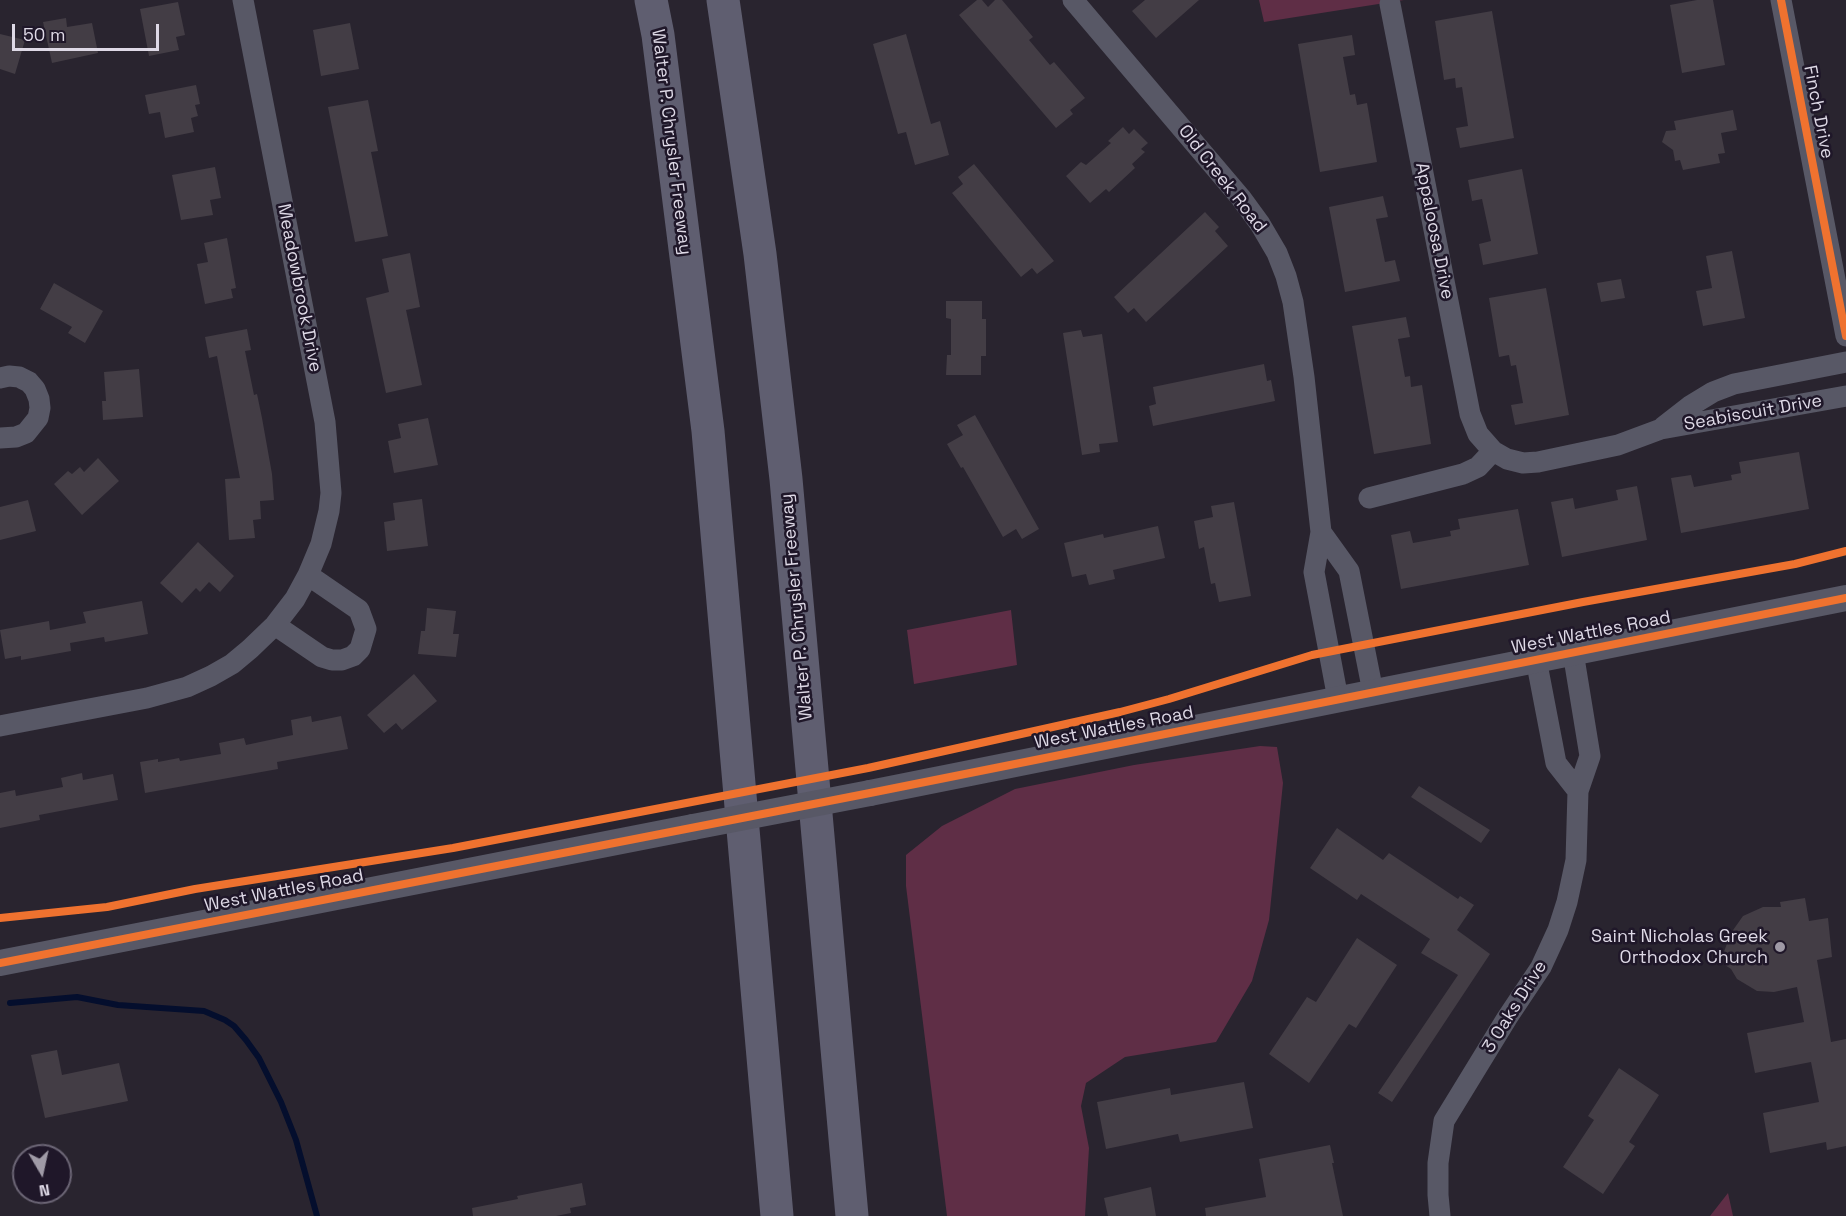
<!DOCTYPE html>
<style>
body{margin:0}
#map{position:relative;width:1846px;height:1216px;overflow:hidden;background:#29242f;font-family:"Space Grotesk",sans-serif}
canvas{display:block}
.north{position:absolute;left:12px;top:1144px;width:60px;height:60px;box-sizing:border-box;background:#1f1729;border:2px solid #6b6575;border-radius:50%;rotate:171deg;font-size:16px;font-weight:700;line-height:24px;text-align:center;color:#ded9e6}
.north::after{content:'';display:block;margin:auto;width:21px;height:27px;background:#9f9aa6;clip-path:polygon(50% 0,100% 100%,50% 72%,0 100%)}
.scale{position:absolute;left:12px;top:24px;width:147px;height:27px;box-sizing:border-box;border:3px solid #ded9e6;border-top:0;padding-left:8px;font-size:18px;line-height:21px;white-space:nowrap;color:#ded9e6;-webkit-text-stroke:4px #1f1729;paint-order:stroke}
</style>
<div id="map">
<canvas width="1846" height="1216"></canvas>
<div class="north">N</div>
<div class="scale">50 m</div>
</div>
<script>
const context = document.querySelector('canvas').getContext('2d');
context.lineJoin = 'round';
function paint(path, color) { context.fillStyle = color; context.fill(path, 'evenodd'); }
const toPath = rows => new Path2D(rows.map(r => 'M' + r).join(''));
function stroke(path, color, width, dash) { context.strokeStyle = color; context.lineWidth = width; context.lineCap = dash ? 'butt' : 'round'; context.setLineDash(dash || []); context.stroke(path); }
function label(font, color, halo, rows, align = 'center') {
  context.font = font + ' "Space Grotesk",sans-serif'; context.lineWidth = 5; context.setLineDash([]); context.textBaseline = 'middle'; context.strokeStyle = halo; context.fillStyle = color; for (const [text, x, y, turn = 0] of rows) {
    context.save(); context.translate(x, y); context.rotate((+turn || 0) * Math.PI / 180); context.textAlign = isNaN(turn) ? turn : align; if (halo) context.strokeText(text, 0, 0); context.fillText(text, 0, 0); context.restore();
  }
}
paint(toPath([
 [1259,0,1404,0,1264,22],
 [1011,610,1017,665,914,684,907,630],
 [1260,746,1277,747,1283,783,1269,920,1252,981,1216,1042,1125,1057,1086,1083,1081,1106,1089,1148,1085,1216,947,1216,906,886,906,855,942,826,1015,789,1134,765],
 [1728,1193,1733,1216,1710,1216]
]), '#5f2e46');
stroke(toPath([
 [10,1003,77,997,118,1005,204,1011,225,1020,234,1026,246,1040,259,1058,281,1102,296,1140,317,1216]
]), '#040e2d', 6);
paint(toPath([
 [977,0,982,0,988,7,995,0,1002,0,1033,37,1029,40,1050,65,1054,62,1085,98,1070,110,1073,114,1056,128,959,15],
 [1145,0,1199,0,1156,38,1132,11],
 [1697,0,1713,0,1725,65,1682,73,1670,5],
 [178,2,185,35,176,37,179,50,149,56,140,9],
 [1492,11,1514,138,1460,148,1456,128,1468,126,1462,87,1456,88,1455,78,1444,80,1435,21],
 [66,18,67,27,92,23,98,53,52,63,43,22],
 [350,23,359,69,321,76,313,30],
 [0,34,25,40,15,74,0,69],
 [906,34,931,124,940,121,949,155,915,165,906,132,898,134,873,44],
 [1352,35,1355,55,1343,57,1350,95,1355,94,1357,105,1367,103,1377,162,1320,172,1298,44],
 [196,85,200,104,195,105,198,116,191,118,194,132,165,138,160,112,149,114,145,95],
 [368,100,378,151,371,152,388,236,355,242,328,107],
 [1733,110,1737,130,1721,133,1725,153,1718,154,1720,163,1683,170,1680,160,1675,161,1673,150,1662,142,1666,131,1676,130,1674,121],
 [1123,127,1129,134,1134,129,1148,143,1141,149,1145,152,1132,164,1135,168,1109,192,1106,189,1090,203,1066,176,1081,162,1086,165,1111,143,1108,141],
 [974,164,1054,261,1037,274,1032,268,1021,277,952,193,963,184,958,177],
 [215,167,221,198,210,200,213,215,181,220,172,175],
 [1522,169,1538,254,1483,265,1479,244,1491,241,1482,199,1472,201,1468,180],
 [1383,196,1388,217,1376,219,1385,262,1395,260,1400,281,1345,292,1329,207],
 [1205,212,1219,227,1215,231,1228,246,1146,322,1134,308,1128,313,1114,297],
 [227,238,236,288,231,289,233,298,205,304,197,264,208,262,204,243],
 [1732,251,1745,318,1703,326,1696,291,1712,288,1706,256],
 [410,253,420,307,406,310,422,385,386,393,366,298,389,292,382,259],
 [1621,279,1625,298,1601,302,1597,283],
 [54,283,103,311,85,343,68,333,72,327,40,309],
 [1546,288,1569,415,1515,425,1511,405,1523,403,1516,365,1511,366,1509,355,1499,357,1489,298],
 [946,301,982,301,982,319,986,319,986,356,981,356,981,375,946,375,947,355,951,355,951,319,946,318],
 [1406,317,1410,337,1398,339,1405,377,1410,376,1411,387,1422,385,1431,444,1374,454,1352,326],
 [247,329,251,350,245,351,254,395,257,394,262,418,272,474,274,500,260,501,261,519,253,520,255,538,229,540,225,479,240,478,217,356,209,358,205,337],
 [1081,330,1083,337,1102,334,1118,442,1099,444,1100,452,1082,455,1063,333],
 [1264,364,1267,381,1271,380,1275,401,1153,426,1149,406,1156,404,1153,387],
 [139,369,143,417,103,420,102,401,106,401,104,372],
 [975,415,1039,529,1022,539,1016,529,1003,537,963,467,961,468,947,444,963,435,957,425],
 [428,418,438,465,394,473,388,441,401,438,398,424],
 [1799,452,1809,509,1681,533,1671,478,1691,475,1694,487,1732,480,1731,475,1741,473,1739,462],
 [98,458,119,481,82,515,54,484,68,471,72,474,80,467,84,472],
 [1637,486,1647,540,1562,557,1551,502,1573,498,1575,509,1618,500,1616,490],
 [422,499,428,546,387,551,384,522,395,520,393,503],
 [28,500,36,531,0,540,0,507],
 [1234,502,1251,596,1219,602,1215,583,1211,584,1204,547,1199,549,1194,521,1213,517,1211,506],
 [1518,509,1529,565,1401,589,1391,535,1410,531,1413,543,1451,536,1450,531,1460,529,1458,519],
 [1158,526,1165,558,1113,570,1115,579,1089,585,1086,574,1072,577,1064,543,1103,534,1104,538],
 [198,542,234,576,220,592,209,582,200,592,196,588,182,603,160,583],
 [142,601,148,634,105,642,104,637,70,643,71,651,21,660,21,656,5,659,0,630,49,621,50,630,86,623,83,612],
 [427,608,456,611,453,634,459,634,456,657,418,654,421,631,425,631],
 [414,674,437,701,402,730,396,723,384,733,367,715],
 [311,716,312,722,341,716,348,749,277,762,278,769,145,793,140,762,158,759,158,762,179,758,180,761,221,754,219,743,244,738,246,745,293,735,291,720],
 [82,773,83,780,113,774,118,800,39,815,40,820,0,828,0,793,15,790,16,796,63,787,61,778],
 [1419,786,1490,830,1481,843,1411,797],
 [1337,828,1383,860,1389,853,1458,899,1460,896,1474,905,1457,930,1490,954,1392,1102,1378,1093,1458,975,1421,953,1430,939,1361,894,1357,900,1310,868],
 [1805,898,1809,921,1828,918,1832,957,1817,960,1831,1042,1846,1039,1846,1146,1827,1150,1826,1142,1770,1153,1763,1113,1819,1102,1811,1062,1755,1073,1747,1033,1804,1022,1797,987,1774,992,1757,991,1737,979,1731,969,1725,965,1722,957,1731,933,1743,916,1763,907,1781,907,1780,902],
 [1357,938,1397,965,1356,1028,1349,1024,1309,1083,1269,1054,1307,997,1316,1002],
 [57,1050,62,1075,119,1063,128,1101,45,1118,31,1055],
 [1619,1068,1659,1095,1629,1142,1635,1146,1603,1194,1563,1167,1594,1120,1588,1116],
 [1244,1082,1253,1128,1180,1142,1178,1134,1106,1149,1097,1102,1170,1088,1171,1095],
 [1330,1145,1334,1163,1332,1163,1343,1216,1206,1216,1205,1208,1266,1197,1259,1159],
 [582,1183,586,1205,570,1208,571,1213,556,1216,473,1216,472,1208,518,1199,517,1196],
 [1151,1187,1156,1216,1108,1216,1104,1198]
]), '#433d45');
stroke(toPath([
 [1073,0,1241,198,1260,224,1277,253,1286,276,1293,302,1304,377,1321,532,1314,572,1338,699],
 [1781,0,1846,336],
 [1390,4,1470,414,1478,434,1493,451,1507,459,1523,463,1538,462,1618,445,1661,429,1846,396],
 [0,378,9,376,19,377,29,382,35,389,39,399,40,408,38,418,26,433,16,437,0,438],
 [1663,427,1690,406,1713,392,1734,384,1846,362],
 [1369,498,1463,474,1478,467,1493,451],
 [1321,532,1349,571,1373,692],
 [275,625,322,657,332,660,342,660,353,656,360,649,366,629,359,610,308,575],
 [1536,659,1556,763,1578,791],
 [0,726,147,698,187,687,211,676,232,664,250,649,275,625,295,599,308,575,321,544,329,511,331,493,325,422,243,0],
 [1440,1216,1438,1195,1438,1163,1444,1121,1507,1018,1541,967,1558,930,1567,902,1576,860,1578,791,1590,756,1573,652]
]), '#585866', 21);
stroke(toPath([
 [870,793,1846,598],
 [0,963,693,827]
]), '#585866', 26);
stroke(toPath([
 [651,0,658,35,708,431,777,1216],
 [723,0,760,254,786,479,852,1216]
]), '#5f5e70', 33);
stroke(toPath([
 [693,827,870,793]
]), '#585866', 26);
stroke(toPath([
 [1781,0,1846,336],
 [0,918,107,907,195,889,453,848,868,768,1120,712,1169,699,1312,655,1583,602,1795,564,1846,551],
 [0,963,870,793,1846,598]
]), '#ef722f', 8);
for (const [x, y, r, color] of [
 [1780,947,6,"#9f9aa6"]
]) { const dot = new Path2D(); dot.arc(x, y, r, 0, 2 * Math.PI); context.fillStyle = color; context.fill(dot); stroke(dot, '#1f1729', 2); }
label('18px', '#ded9e6', '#1f1729', [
 ["Finch Drive",1818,112,79],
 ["Walter P. Chrysler Freeway",671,142,83],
 ["Old Creek Road",1222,179,52],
 ["Appaloosa Drive",1434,231,79],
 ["Meadowbrook Drive",299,288,79],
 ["Seabiscuit Drive",1753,413,-10],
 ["Walter P. Chrysler Freeway",797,607,-95],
 ["West Wattles Road",1591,633,-11],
 ["West Wattles Road",1114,728,-11],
 ["West Wattles Road",284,891,-11],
 ["3 Oaks Drive",1515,1007,-58]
]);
label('18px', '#ded9e6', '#1f1729', [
 ["Saint Nicholas Greek",1768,937],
 ["Orthodox Church",1768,958]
], 'right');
</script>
